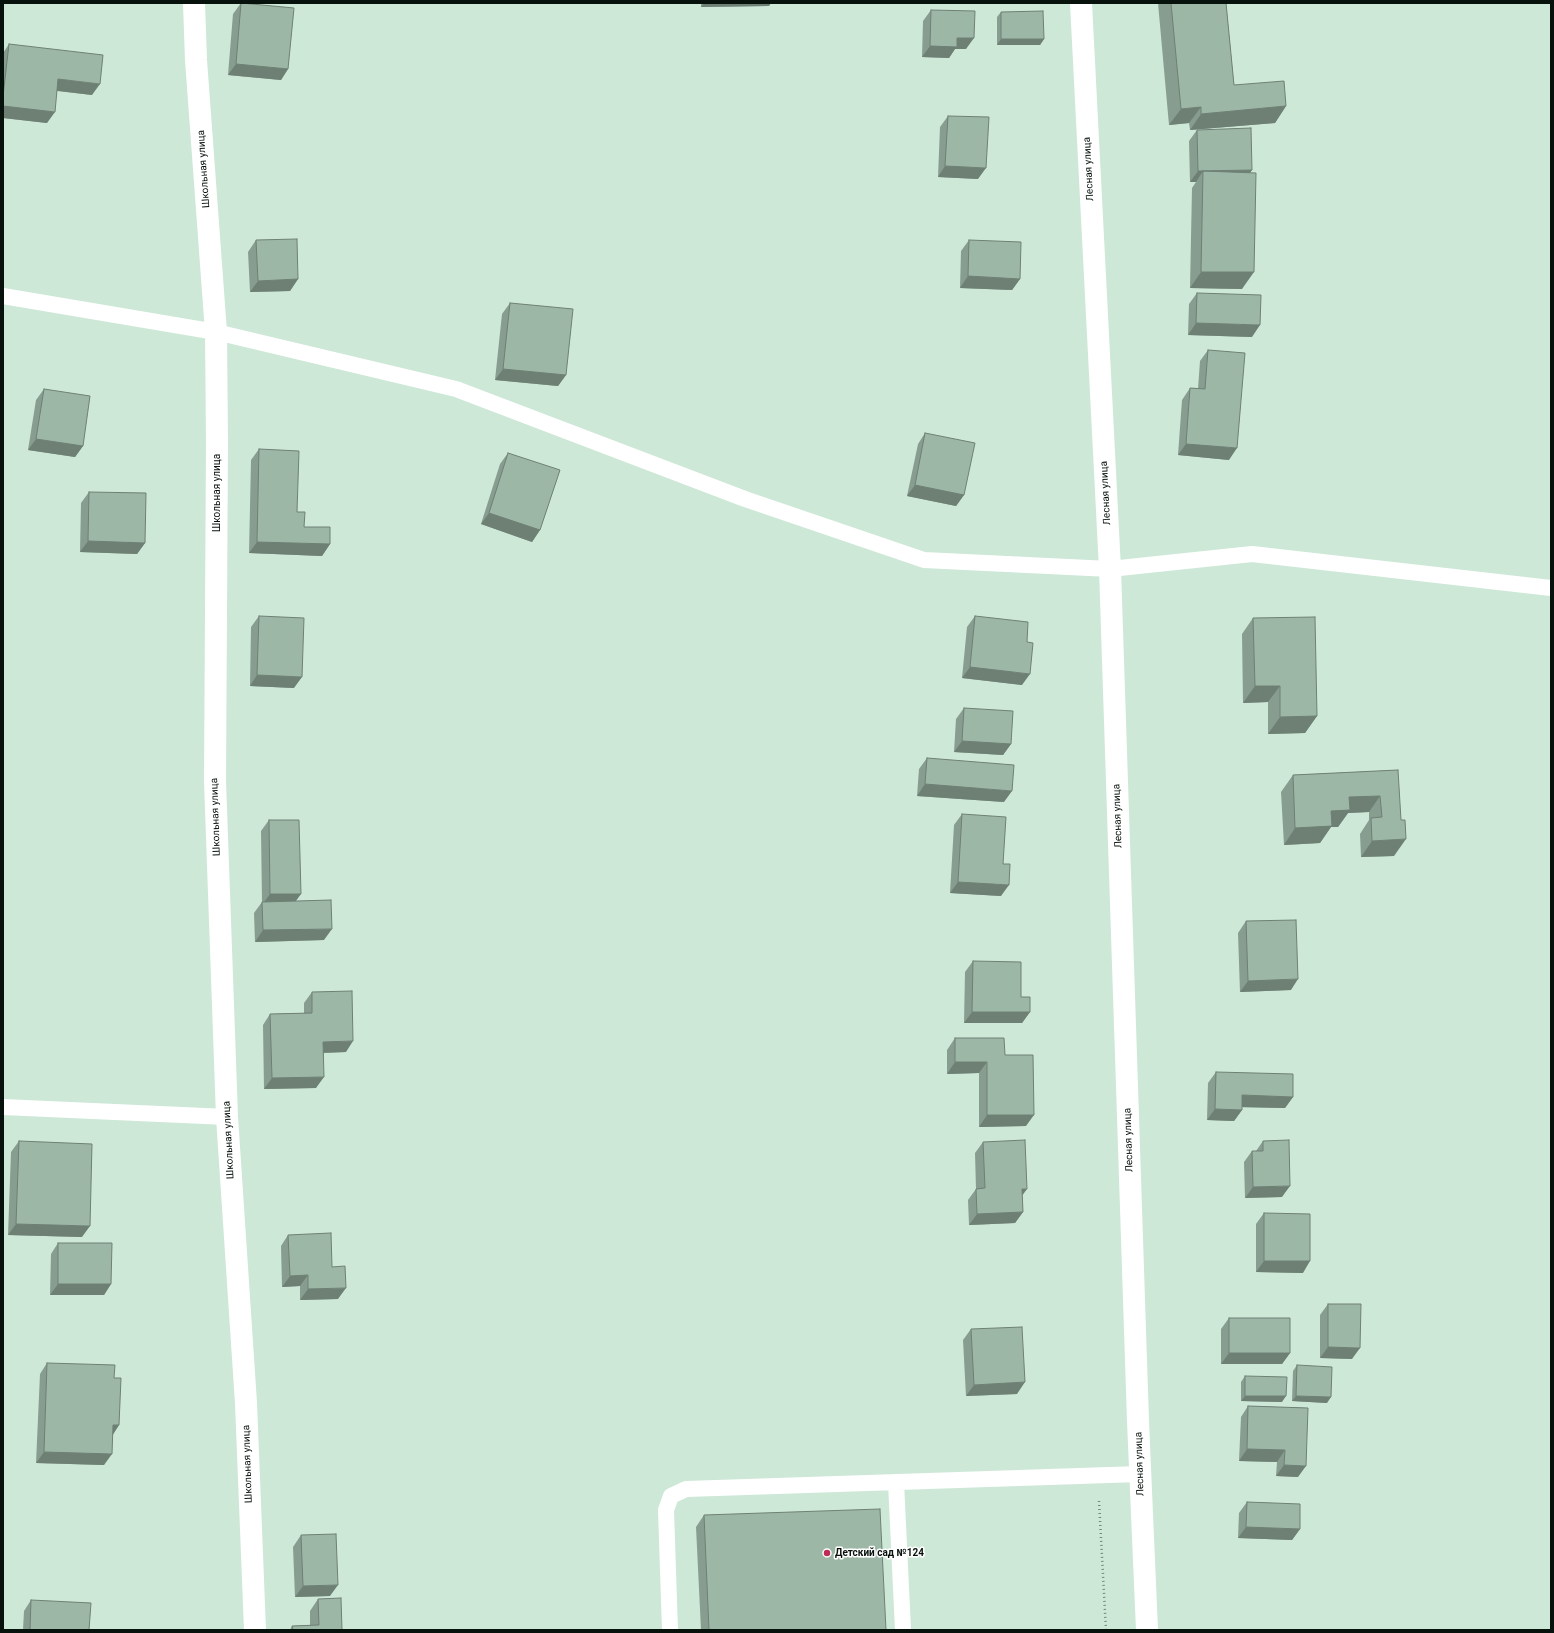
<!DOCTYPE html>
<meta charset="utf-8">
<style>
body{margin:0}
#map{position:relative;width:1554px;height:1633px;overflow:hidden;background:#cde8d7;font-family:Roboto,sans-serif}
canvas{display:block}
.frame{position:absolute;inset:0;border:4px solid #08120c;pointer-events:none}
</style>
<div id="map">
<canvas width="1554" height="1633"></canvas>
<div class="frame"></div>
</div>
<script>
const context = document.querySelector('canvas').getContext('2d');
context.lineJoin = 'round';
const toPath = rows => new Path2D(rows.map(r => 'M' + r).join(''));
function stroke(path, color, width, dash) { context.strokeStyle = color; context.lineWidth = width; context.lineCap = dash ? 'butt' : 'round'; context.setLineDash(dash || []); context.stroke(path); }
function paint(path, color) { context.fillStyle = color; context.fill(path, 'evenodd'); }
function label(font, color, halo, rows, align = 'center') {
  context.font = font + ' Roboto,sans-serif'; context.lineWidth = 3; context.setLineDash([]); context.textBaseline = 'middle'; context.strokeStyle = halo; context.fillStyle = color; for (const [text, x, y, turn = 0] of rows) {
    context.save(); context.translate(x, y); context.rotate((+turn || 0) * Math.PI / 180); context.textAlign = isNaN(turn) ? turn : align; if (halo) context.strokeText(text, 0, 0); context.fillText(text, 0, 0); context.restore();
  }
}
stroke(toPath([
 [1099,1501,1106,1630]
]), '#75887c', 2.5, [1, 3]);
stroke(toPath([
 [3,296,216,332,456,389,745,499,924,560,1110,569,1252,554,1551,588],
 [3,1107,227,1117],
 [896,1482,903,1630],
 [670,1630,666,1510,671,1496,686,1489,1140,1474]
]), '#fff', 16);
stroke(toPath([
 [194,3,196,60,216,332,217,442,215,781,227,1117,246,1403,255,1630],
 [1081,3,1110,569,1138,1421,1147,1630]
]), '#fff', 22);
paint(toPath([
 [241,3,288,69,281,80,228,75,233,14],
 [701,3,771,3,769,6,701,7],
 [1158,3,1226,3,1234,85,1286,106,1275,123,1190,130,1189,123,1169,125],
 [931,10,966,49,955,49,949,58,922,57,923,21],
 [1001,12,1044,39,1040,45,997,45,997,17],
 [9,44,92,95,57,91,47,123,3,118,3,53],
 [948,116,978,179,938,177,940,127],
 [1197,130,1252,170,1250,173,1242,289,1190,288,1192,188,1196,182,1190,182,1189,141],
 [256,240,298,279,290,291,250,292,248,252],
 [969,240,1020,279,1012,290,960,288,961,251],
 [1197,293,1252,337,1188,335,1189,304],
 [510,303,566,375,558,386,495,380,502,314],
 [1208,350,1229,460,1178,455,1182,400,1190,388,1198,389,1200,361],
 [44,389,83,446,75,457,28,450,36,400],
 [925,433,964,495,956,506,907,496,918,444],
 [259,449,297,512,304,527,330,544,322,556,249,553,251,460],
 [508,453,540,530,532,542,481,524,500,464],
 [89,492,145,543,137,554,80,552,81,503],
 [259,616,294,688,250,686,251,627],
 [975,616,1022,685,962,678,967,627],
 [1253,618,1317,716,1305,733,1268,734,1268,702,1243,703,1242,634],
 [964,708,1011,744,1003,755,954,752,956,719],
 [927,758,1004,802,917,796,919,769],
 [1398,770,1394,856,1361,857,1360,834,1369,820,1369,812,1348,813,1338,827,1331,827,1320,843,1284,845,1281,792,1293,775],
 [962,814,1001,896,950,893,954,825],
 [269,820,295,901,324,940,255,942,254,913,262,902,261,831],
 [1246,921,1291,990,1240,992,1238,933],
 [973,961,1021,997,1030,1012,1022,1023,964,1023,965,972],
 [312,992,346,1052,324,1053,316,1088,264,1089,263,1025,270,1014,304,1013,304,1003],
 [955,1038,1005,1055,1026,1126,979,1127,979,1073,947,1074,947,1050],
 [1216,1072,1293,1097,1285,1108,1242,1107,1242,1110,1234,1121,1207,1120,1208,1083],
 [19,1141,82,1237,8,1235,11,1152],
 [1263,1141,1282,1197,1245,1198,1244,1162,1252,1151,1256,1151],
 [983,1142,1022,1196,1023,1212,1015,1223,969,1225,968,1200,976,1189,975,1153],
 [1264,1213,1303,1273,1256,1272,1256,1224],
 [288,1235,338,1299,300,1300,300,1286,282,1287,281,1246],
 [58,1243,111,1284,104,1295,50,1295,51,1254],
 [1328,1304,1352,1359,1320,1358,1320,1315],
 [1229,1318,1290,1353,1282,1364,1221,1364,1221,1329],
 [971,1329,1017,1394,966,1396,963,1340],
 [47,1363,114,1378,119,1425,112,1436,104,1465,36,1463,40,1374],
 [1297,1365,1327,1403,1292,1401,1293,1371],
 [1245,1376,1282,1402,1241,1401,1241,1382],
 [1248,1406,1308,1408,1298,1477,1276,1476,1277,1462,1239,1461,1241,1417],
 [1247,1502,1300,1529,1292,1540,1238,1538,1239,1513],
 [704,1515,886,1630,701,1630,696,1527],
 [301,1535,330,1596,295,1597,293,1547],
 [318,1599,342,1630,290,1630,292,1626,310,1625,310,1611],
 [31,1600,89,1630,23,1630,24,1611]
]), '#879d8f');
paint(toPath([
 [704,3,771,3,769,6,701,7],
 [957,38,974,38,966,49,955,49,949,58,922,57,930,46],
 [1001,39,1044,39,1040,45,997,45],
 [236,64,288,69,281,80,228,75],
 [58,79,100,84,92,95,51,90],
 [3,106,55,112,47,123,3,118],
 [1286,106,1275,123,1190,130,1201,114],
 [1201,107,1189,123,1169,125,1181,109],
 [945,166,986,168,978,179,938,177],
 [1252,170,1244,181,1203,171,1196,182,1190,182,1198,171],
 [1201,272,1254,272,1242,289,1190,288],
 [968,276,1020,279,1012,290,960,288],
 [298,279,290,291,250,292,258,281],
 [1196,323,1260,325,1252,337,1188,335],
 [503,369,566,375,558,386,495,380],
 [36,439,83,446,75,457,28,450],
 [1186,444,1237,448,1229,460,1178,455],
 [915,485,964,495,956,506,907,496],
 [489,513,540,530,532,542,481,524],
 [88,541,145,543,137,554,80,552],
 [257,542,330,544,322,556,249,553],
 [970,667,1030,674,1022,685,962,678],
 [257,675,302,677,294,688,250,686],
 [1255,686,1280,686,1268,702,1243,703],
 [1317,716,1305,733,1268,734,1280,717],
 [962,741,1011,744,1003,755,954,752],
 [925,784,1012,791,1004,802,917,796],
 [1380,796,1369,812,1348,813,1338,827,1331,827,1320,843,1284,845,1295,828,1331,811,1349,797],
 [1406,839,1394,856,1361,857,1372,841],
 [958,882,1009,885,1001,896,950,893],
 [270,894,301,894,293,905,262,905],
 [332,929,324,940,255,942,263,930],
 [1298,979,1291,990,1240,992,1248,981],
 [972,1012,1030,1012,1022,1023,964,1023],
 [353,1041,346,1052,316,1053,323,1042],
 [955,1062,987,1062,979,1073,947,1074],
 [324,1077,316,1088,264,1089,272,1078],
 [1242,1095,1293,1097,1285,1108,1234,1107],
 [1215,1109,1242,1110,1234,1121,1207,1120],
 [987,1115,1034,1115,1026,1126,979,1127],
 [1290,1186,1282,1197,1245,1198,1253,1187],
 [1022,1189,1027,1189,1019,1200],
 [1023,1212,1015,1223,969,1225,977,1214],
 [16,1224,90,1226,82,1237,8,1235],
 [1264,1261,1310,1261,1303,1273,1256,1272],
 [308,1275,300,1286,282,1287,290,1276],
 [58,1284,111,1284,104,1295,50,1295],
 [346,1288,338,1299,300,1300,308,1289],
 [1328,1347,1360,1348,1352,1359,1320,1358],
 [1229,1353,1290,1353,1282,1364,1221,1364],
 [1025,1382,1017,1394,966,1396,974,1385],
 [1245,1396,1286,1396,1282,1402,1241,1401],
 [1296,1396,1331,1397,1327,1403,1292,1401],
 [113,1425,119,1425,112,1436],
 [1247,1449,1285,1450,1277,1462,1239,1461],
 [44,1452,112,1454,104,1465,36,1463],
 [1284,1465,1306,1466,1298,1477,1276,1476],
 [1246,1527,1300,1529,1292,1540,1238,1538],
 [338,1585,330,1596,295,1597,303,1586]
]), '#6e8074');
const building = toPath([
 [241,3,294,8,288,69,236,64,241,3],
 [1171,3,1226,3,1234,85,1284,81,1286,106,1201,114,1201,107,1181,109,1171,3],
 [931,10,975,11,974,38,957,38,957,47,930,46,931,10],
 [1043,11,1044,39,1001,39,1001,12,1043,11],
 [9,44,103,55,100,84,58,79,55,112,3,106,3,96,9,44],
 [948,116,989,117,986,168,945,166,948,116],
 [1251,128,1252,170,1198,171,1197,130,1251,128],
 [1203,171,1256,173,1254,272,1201,272,1203,171],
 [297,239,298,279,258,281,256,240,297,239],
 [969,240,1021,242,1020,279,968,276,969,240],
 [1197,293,1261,295,1260,325,1196,323,1197,293],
 [510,303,573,309,566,375,503,369,510,303],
 [1208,350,1245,353,1237,448,1186,444,1190,388,1205,389,1208,350],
 [44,389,90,396,83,446,36,439,44,389],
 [925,433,975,443,964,495,915,485,925,433],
 [259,449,299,451,297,512,305,512,304,527,330,527,330,544,257,542,259,449],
 [508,453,560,470,540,530,489,513,508,453],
 [89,492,146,493,145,543,88,541,89,492],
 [259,616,304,618,302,677,257,675,259,616],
 [975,616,1028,622,1027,642,1033,643,1030,674,970,667,975,616],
 [1315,617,1317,716,1280,717,1280,686,1255,686,1253,618,1315,617],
 [964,708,1013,711,1011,744,962,741,964,708],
 [927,758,1014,765,1012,791,925,784,927,758],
 [1398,770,1401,820,1405,820,1406,839,1372,841,1371,818,1382,817,1380,796,1349,797,1350,810,1331,811,1332,826,1295,828,1293,775,1398,770],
 [962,814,1006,817,1003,864,1010,864,1009,885,958,882,962,814],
 [269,820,299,820,301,894,270,894,269,820],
 [331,900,332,929,263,930,262,902,331,900],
 [1296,920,1298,979,1248,981,1246,921,1296,920],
 [973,961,1021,962,1021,997,1030,997,1030,1012,972,1012,973,961],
 [352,991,353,1041,323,1042,324,1077,272,1078,270,1014,312,1013,312,992,352,991],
 [955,1038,1004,1038,1005,1055,1033,1055,1034,1115,987,1115,987,1062,955,1062,955,1038],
 [1216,1072,1293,1074,1293,1097,1242,1095,1242,1110,1215,1109,1216,1072],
 [1025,1140,1027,1189,1022,1189,1023,1212,977,1214,976,1189,985,1188,983,1142,1025,1140],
 [1289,1140,1290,1186,1253,1187,1252,1151,1263,1151,1263,1141,1289,1140],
 [19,1141,92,1144,90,1226,16,1224,19,1141],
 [1264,1213,1310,1214,1310,1261,1264,1261,1264,1213],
 [331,1233,332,1267,345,1266,346,1288,308,1289,308,1275,290,1276,288,1235,331,1233],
 [58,1243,112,1243,111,1284,58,1284,58,1243],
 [1328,1304,1361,1304,1360,1348,1328,1347,1328,1304],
 [1229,1318,1290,1318,1290,1353,1229,1353,1229,1318],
 [1022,1327,1025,1382,974,1385,971,1329,1022,1327],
 [47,1363,115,1365,114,1378,121,1378,119,1425,113,1425,112,1454,44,1452,47,1363],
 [1297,1365,1332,1367,1331,1397,1296,1396,1297,1365],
 [1245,1376,1287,1377,1286,1396,1245,1396,1245,1376],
 [1248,1406,1308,1408,1306,1466,1284,1465,1285,1450,1247,1449,1248,1406],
 [1247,1502,1300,1504,1300,1529,1246,1527,1247,1502],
 [880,1509,886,1630,709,1630,704,1515,880,1509],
 [336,1534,338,1585,303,1586,301,1535,336,1534],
 [341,1598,342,1630,293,1630,292,1626,319,1625,318,1599,341,1598],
 [31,1600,91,1603,89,1630,30,1630,31,1600]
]);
paint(building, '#9db7a6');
stroke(building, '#6e8074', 1);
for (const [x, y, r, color] of [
 [827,1553,4,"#bc2c55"]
]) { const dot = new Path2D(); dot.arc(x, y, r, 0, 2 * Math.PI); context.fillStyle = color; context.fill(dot); stroke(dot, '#fff', 1.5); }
label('10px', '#08120c', '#fff', [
 ["Школьная улица",204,169,-94],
 ["Лесная улица",1089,169,-93],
 ["Школьная улица",217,493,-90],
 ["Лесная улица",1106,493,-93],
 ["Лесная улица",1118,816,-92],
 ["Школьная улица",216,817,-92],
 ["Школьная улица",229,1140,-93],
 ["Лесная улица",1129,1140,-92],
 ["Школьная улица",248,1464,-92],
 ["Лесная улица",1140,1464,-92]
]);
label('bold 10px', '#08120c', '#fff', [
 ["Детский сад №124",835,1553]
], 'left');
</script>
